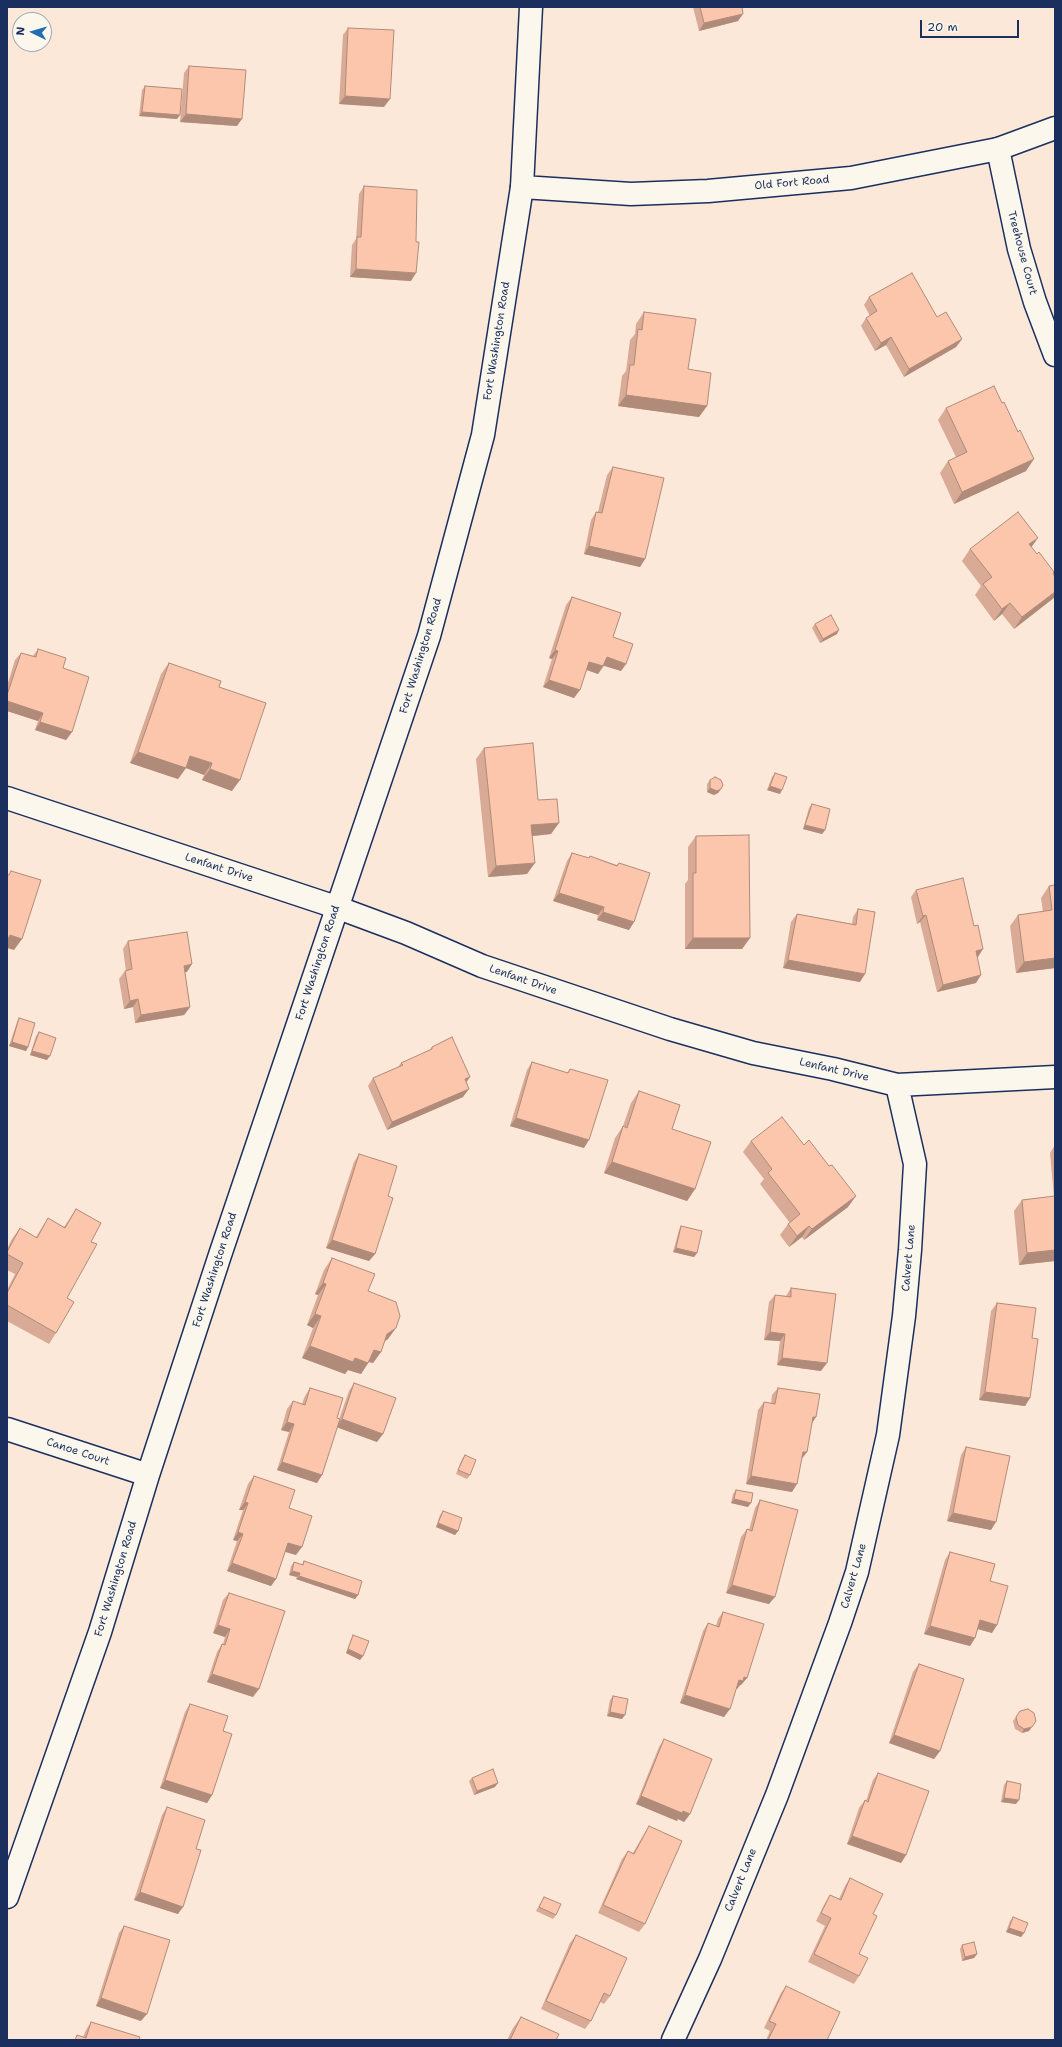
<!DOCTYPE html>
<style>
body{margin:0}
#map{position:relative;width:1062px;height:2047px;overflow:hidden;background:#fbe8d9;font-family:"Shantell Sans",sans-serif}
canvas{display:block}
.frame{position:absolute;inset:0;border:8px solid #1b2f5e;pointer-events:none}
.north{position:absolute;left:12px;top:12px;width:40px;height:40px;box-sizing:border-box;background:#fbf7ec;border:1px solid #a1a7b3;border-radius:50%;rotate:275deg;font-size:11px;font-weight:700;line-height:16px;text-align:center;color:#1b2f5e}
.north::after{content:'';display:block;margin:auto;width:14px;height:18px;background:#1f6fb2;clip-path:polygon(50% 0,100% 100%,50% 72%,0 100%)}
.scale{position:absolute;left:920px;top:20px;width:99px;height:18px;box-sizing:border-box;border:2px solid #1b2f5e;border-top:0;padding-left:5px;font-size:12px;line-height:14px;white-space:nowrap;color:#1b2f5e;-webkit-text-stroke:3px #fbf7ec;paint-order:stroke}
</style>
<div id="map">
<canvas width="1062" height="2047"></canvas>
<div class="frame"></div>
<div class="north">N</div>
<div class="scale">20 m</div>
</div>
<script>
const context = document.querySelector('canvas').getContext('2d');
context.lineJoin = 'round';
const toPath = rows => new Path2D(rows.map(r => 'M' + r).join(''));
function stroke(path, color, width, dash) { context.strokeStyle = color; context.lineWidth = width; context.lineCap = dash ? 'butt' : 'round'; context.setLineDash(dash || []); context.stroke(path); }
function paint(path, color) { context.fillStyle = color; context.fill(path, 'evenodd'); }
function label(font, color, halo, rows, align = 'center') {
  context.font = font + ' "Shantell Sans",sans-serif'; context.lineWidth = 3; context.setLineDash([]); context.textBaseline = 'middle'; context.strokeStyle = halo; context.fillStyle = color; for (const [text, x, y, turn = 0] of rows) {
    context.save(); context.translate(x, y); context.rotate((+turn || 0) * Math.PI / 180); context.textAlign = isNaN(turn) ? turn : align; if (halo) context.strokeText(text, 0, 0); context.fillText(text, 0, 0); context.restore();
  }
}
const minor = toPath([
 [998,149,1019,249,1035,302,1055,355],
 [7,798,336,907,406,933,482,966,670,1029,753,1053,833,1069,897,1085,1055,1077],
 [7,1429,148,1475],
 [7,1897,100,1632,148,1475,220,1255,429,636,483,435,522,187],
 [673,2040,710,1959,777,1795,840,1623,857,1572,888,1435,904,1316,910,1250,915,1164,897,1085]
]);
const secondary = toPath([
 [531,7,522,187,631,194,708,191,851,178,998,149,1055,128]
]);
stroke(minor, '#1b2f5e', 25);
stroke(secondary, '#1b2f5e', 25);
stroke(minor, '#fbf7ec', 22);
stroke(secondary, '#fbf7ec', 22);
paint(toPath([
 [693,7,742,7,738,21,699,31],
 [348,28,384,107,339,104,343,35],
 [189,66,237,126,180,122,184,73],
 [145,86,177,119,139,116,142,90],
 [364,186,411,281,350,277,352,245,356,239,359,194],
 [869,297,937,317,962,339,956,347,904,377,886,345,875,351,861,326,866,318,870,316,864,305],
 [644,312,688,369,707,406,699,417,618,406,622,376,626,371,630,340,635,334,636,324],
 [1002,403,1018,432,1026,471,954,504,940,473,948,461,956,457,938,420,946,408],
 [613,467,645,559,640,567,584,554,591,520,596,512,598,512,607,475],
 [1031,547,1055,577,1055,597,1014,629,1002,614,994,621,975,595,981,586,962,561,970,549],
 [572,597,613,637,626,664,621,671,604,666,598,674,587,670,574,698,543,687,552,659,549,658,566,605],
 [815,624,837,634,820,643,812,628],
 [38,649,63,668,72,732,66,740,35,730,38,721,7,711,7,686,15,660,21,653,33,656],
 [169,663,219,687,232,791,202,780,204,775,186,768,178,779,130,763,161,674],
 [484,748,538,800,551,834,532,836,527,874,488,877,476,759],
 [775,773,780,794,767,790,772,777],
 [710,780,721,789,718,793,714,795,707,792,707,784],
 [812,804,825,830,822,834,803,829,809,808],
 [696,836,750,938,742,949,685,949,685,884,688,880,688,847],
 [572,853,589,858,590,856,617,865,619,863,634,922,629,930,597,920,598,915,553,901,567,861],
 [1055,885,1055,968,1016,973,1010,926,1018,915,1043,912,1041,898,1049,886],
 [916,890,978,957,977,957,976,983,937,992,920,922,917,924,911,897],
 [858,909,860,982,783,968,791,922,797,914,852,924,853,917],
 [128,941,187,972,185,972,190,1007,184,1015,135,1023,133,1007,124,1009,119,979,125,971,126,971,123,949],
 [19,1018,28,1047,26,1051,9,1046,17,1022],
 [39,1032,47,1060,30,1055,36,1036],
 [432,1047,470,1077,466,1083,463,1097,387,1130,368,1086,373,1078,398,1067,401,1063,429,1051],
 [532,1062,567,1073,570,1069,584,1148,510,1126,527,1070],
 [639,1091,672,1129,695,1189,687,1201,604,1173,615,1138,623,1126,631,1103],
 [751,1141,804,1145,848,1207,804,1240,802,1237,789,1247,780,1235,788,1224,790,1223,760,1184,764,1179,743,1152],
 [1055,1145,1055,1261,1019,1265,1014,1211,1022,1200,1054,1197,1050,1153],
 [359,1154,388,1196,375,1254,369,1261,326,1248,354,1162],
 [76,1209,91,1242,67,1298,56,1333,49,1344,7,1321,7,1290,15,1274,7,1270,7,1249,12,1239,20,1228,36,1237,48,1218,64,1227],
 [681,1226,697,1253,694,1257,673,1252,679,1230],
 [332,1258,368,1291,388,1339,384,1341,381,1352,373,1363,369,1362,361,1374,348,1370,345,1374,302,1358,313,1328,307,1325,318,1295,315,1294,324,1270],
 [791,1288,821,1371,777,1365,780,1341,764,1340,769,1302,775,1295,786,1296],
 [997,1303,1032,1338,1030,1398,1025,1406,979,1400,991,1311],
 [354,1383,377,1442,337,1427,322,1475,317,1483,277,1470,289,1432,281,1430,287,1409,293,1401,302,1404,305,1396,310,1388,337,1418,339,1419,349,1391],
 [778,1388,812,1423,792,1492,746,1484,758,1410,764,1402,771,1404,772,1395],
 [966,1447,991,1530,947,1521,961,1455],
 [465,1455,470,1475,467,1479,456,1474,462,1459],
 [254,1476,289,1508,296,1555,285,1552,276,1579,271,1586,227,1571,237,1541,233,1540,243,1510,239,1510,248,1484],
 [736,1490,748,1507,731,1503,733,1494],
 [760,1500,769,1604,726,1593,741,1537,747,1529,749,1530,755,1508],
 [443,1511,458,1531,455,1535,436,1527,440,1515],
 [950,1552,990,1581,992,1633,978,1629,975,1638,970,1646,924,1634,945,1560],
 [304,1561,358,1595,355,1599,296,1579,297,1577,289,1575,291,1566,294,1562,302,1565],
 [229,1593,253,1697,207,1682,217,1652,222,1644,223,1644,225,1637,213,1633,223,1600],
 [723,1612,747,1678,741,1685,740,1685,737,1689,736,1688,724,1717,680,1703,703,1631,708,1623,716,1626,718,1619],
 [353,1635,363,1656,360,1660,346,1653,351,1639],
 [919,1664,940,1751,934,1759,889,1743,913,1672],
 [613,1696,622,1719,607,1716,610,1700],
 [190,1704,223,1731,212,1795,207,1803,160,1788,185,1712],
 [1020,1711,1029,1731,1022,1733,1015,1729,1013,1721],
 [664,1739,690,1814,684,1822,678,1819,677,1821,636,1804,659,1747],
 [878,1773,906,1855,901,1863,847,1844,859,1808,865,1800,866,1801,873,1780],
 [472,1778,495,1787,474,1795,469,1781],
 [1007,1781,1016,1804,1001,1802,1004,1785],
 [167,1807,196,1849,178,1914,134,1900,162,1815],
 [649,1826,645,1924,639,1932,598,1913,622,1859,628,1851,633,1853,644,1834],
 [850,1878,873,1914,859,1954,859,1976,854,1984,808,1962,825,1926,816,1921,825,1903,830,1895,839,1899,845,1886],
 [544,1897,556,1915,553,1919,536,1911],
 [1013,1917,1024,1933,1021,1937,1006,1932,1010,1921],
 [124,1926,141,2021,96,2006,119,1933],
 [576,1935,610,1996,604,2004,600,2002,591,2021,585,2029,541,2009,570,1943],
 [962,1945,977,1954,974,1958,962,1961,960,1949],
 [786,1986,827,2040,766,2040,770,2031,764,2028,781,1993],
 [521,2017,556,2040,507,2040,513,2028],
 [91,2022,139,2040,75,2040,83,2037,86,2030]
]), '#d9aa95');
paint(toPath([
 [743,14,738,21,699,31,704,23],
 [345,96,390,99,384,107,339,104],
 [142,112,180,115,177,119,139,116],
 [186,114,242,119,237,126,180,122],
 [356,269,416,273,411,281,350,277],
 [891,337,886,345,875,351,881,343],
 [962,339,956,347,904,377,909,369],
 [626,395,707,406,699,417,618,406],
 [1034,459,1026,471,954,504,962,492],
 [1038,538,1030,549,1029,544],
 [589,546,645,559,640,567,584,554],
 [1055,592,1055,597,1014,629,1022,617],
 [1010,603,1002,614,994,621,1002,609],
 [839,630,837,634,820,643,823,639],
 [555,650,558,651,552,659,549,658],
 [607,657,626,664,621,671,602,665],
 [589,662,603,666,598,674,584,669],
 [549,680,580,690,574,698,543,687],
 [7,701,43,713,38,721,7,711],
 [40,722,72,732,66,740,35,730],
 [138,752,190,756,212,763,204,775,186,768,178,779,130,763],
 [210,769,240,780,232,791,202,780],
 [770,786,782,790,780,794,767,790],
 [710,788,721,789,718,793,714,795,707,792],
 [559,823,551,834,524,837,531,825],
 [805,825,825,830,822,834,803,829],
 [535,863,527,874,488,877,496,866],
 [559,893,604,907,598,915,553,901],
 [603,912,634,922,629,930,597,920],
 [926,915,920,922,917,924,923,916],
 [10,935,22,939,14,950,7,948,7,938],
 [693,938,750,938,742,949,685,949],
 [983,949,978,957,970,958,976,951],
 [1055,958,1055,968,1016,973,1024,962],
 [788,960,865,974,860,982,783,968],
 [192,964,187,972,178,973,184,966],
 [981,975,976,983,937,992,943,985],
 [138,999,133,1007,124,1009,130,1001],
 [190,1007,184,1015,135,1023,141,1015],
 [12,1042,28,1047,26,1051,9,1046],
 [32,1051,50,1056,47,1060,30,1055],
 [470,1077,464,1085,465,1079],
 [469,1089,463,1097,387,1130,392,1122],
 [516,1118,589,1140,584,1148,510,1126],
 [612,1162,695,1189,687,1201,604,1173],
 [856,1196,848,1207,804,1240,812,1229],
 [809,1226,802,1237,789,1247,797,1236],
 [332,1240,375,1254,369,1261,326,1248],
 [676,1248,697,1253,694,1257,673,1252],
 [1055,1250,1055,1261,1019,1265,1027,1253],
 [323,1283,326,1284,318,1295,315,1294],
 [315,1314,321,1316,313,1328,307,1325],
 [396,1328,388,1339,379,1345,387,1334],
 [770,1332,785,1334,780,1341,764,1340],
 [310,1346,355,1358,368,1363,361,1374,348,1370,345,1374,302,1358],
 [374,1350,381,1352,373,1363,366,1361],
 [782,1358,827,1363,821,1371,777,1365],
 [985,1392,1030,1398,1025,1406,979,1400],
 [813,1417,816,1417,811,1425],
 [342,1419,383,1434,377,1442,336,1427],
 [287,1422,294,1424,289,1432,281,1430],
 [803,1452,807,1452,801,1460],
 [282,1462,322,1475,317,1483,277,1470],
 [751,1476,797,1484,792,1492,746,1484],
 [734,1499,751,1503,748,1507,731,1503],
 [245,1502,248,1503,243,1510,239,1510],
 [953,1513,996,1522,991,1530,947,1521],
 [438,1523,458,1531,455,1535,436,1527],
 [238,1532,243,1534,237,1541,233,1540],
 [288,1543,302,1547,296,1555,283,1551],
 [232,1563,276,1579,271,1586,227,1571],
 [292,1571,300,1573,297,1577,289,1575],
 [299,1576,358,1595,355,1599,296,1579],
 [732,1585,775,1597,769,1604,726,1593],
 [980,1620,997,1625,992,1633,974,1628],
 [218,1625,230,1629,225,1637,213,1633],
 [930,1626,975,1638,970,1646,924,1634],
 [348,1649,363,1656,360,1660,346,1653],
 [212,1674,259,1689,253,1697,207,1682],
 [744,1677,747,1678,741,1685,740,1685,737,1689,733,1687,739,1680],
 [685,1695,730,1709,724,1717,680,1703],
 [610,1712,625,1715,622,1719,607,1716],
 [1032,1727,1029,1731,1022,1733,1024,1729],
 [894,1735,940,1751,934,1759,889,1743],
 [165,1780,212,1795,207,1803,160,1788],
 [498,1783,495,1787,474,1795,477,1791],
 [641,1796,690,1814,684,1822,678,1819,677,1821,636,1804],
 [1004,1798,1019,1800,1016,1804,1001,1802],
 [852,1836,906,1855,901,1863,847,1844],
 [140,1892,183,1907,178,1914,134,1900],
 [1009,1928,1024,1933,1021,1937,1006,1932],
 [977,1954,974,1958,962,1961,965,1957],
 [101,1998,147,2014,141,2021,96,2006]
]), '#b08b79');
const building = toPath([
 [700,7,742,7,743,14,704,23,700,7],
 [348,28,394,30,390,99,345,96,348,28],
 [189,66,246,70,242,119,186,114,189,66],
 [145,86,182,89,180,115,142,112,145,86],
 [364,186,417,190,416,242,419,242,416,273,356,269,357,237,361,237,364,186],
 [912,273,937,317,946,312,962,339,909,369,891,337,881,343,866,318,877,311,869,297,912,273],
 [644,312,696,319,688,369,711,373,707,406,626,395,630,365,634,365,638,329,642,330,644,312],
 [994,386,1002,403,1004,402,1018,432,1020,430,1034,459,962,492,948,461,967,452,946,408,994,386],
 [613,467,664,478,645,559,589,546,596,512,602,513,613,467],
 [1018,512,1038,538,1029,544,1037,554,1039,552,1054,572,1053,573,1055,577,1055,592,1022,617,1010,603,1002,609,983,584,992,577,970,549,1018,512],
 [572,597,621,613,613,637,633,644,626,664,607,657,603,666,589,662,580,690,549,680,558,651,555,650,572,597],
 [831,615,839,630,823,639,815,624,831,615],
 [38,649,66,658,63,668,89,677,72,732,40,722,43,713,7,701,7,695,21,653,36,657,38,649],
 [169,663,221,681,219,687,266,703,240,780,210,769,212,763,190,756,186,768,138,752,169,663],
 [533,743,538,800,557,799,559,823,531,825,535,863,496,866,484,748,533,743],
 [775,773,787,777,782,790,770,786,775,773],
 [715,777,721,780,723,785,721,789,717,791,710,788,710,780,715,777],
 [812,804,830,809,825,830,805,825,812,804],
 [749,835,750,938,693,938,693,873,696,873,696,836,749,835],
 [572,853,589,858,590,856,617,866,619,863,650,873,634,922,603,912,604,907,559,893,572,853],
 [11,871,41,880,22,939,10,935,7,941,7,875,9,875,11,871],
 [963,878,974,926,978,925,983,949,976,951,981,975,943,985,926,915,923,916,916,890,963,878],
 [1055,885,1055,958,1024,962,1018,915,1052,910,1049,886,1055,885],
 [858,909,875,912,865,974,788,960,797,914,856,925,858,909],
 [187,932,192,964,184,966,190,1007,141,1015,138,999,130,1001,125,971,132,969,128,941,187,932],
 [19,1018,35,1023,28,1047,12,1042,19,1018],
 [39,1032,56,1038,50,1056,32,1051,39,1032],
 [452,1037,470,1077,465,1079,469,1089,392,1122,373,1078,403,1065,401,1063,432,1049,432,1047,452,1037],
 [532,1062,568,1073,570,1069,608,1080,589,1140,516,1118,532,1062],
 [639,1091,680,1105,672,1129,711,1142,695,1189,612,1162,623,1126,627,1128,639,1091],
 [782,1117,804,1145,809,1140,829,1166,832,1165,856,1196,812,1229,809,1226,797,1236,788,1224,800,1214,768,1173,772,1169,751,1141,782,1117],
 [359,1154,397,1166,388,1196,393,1198,375,1254,332,1240,359,1154],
 [1055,1196,1055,1250,1027,1253,1022,1200,1055,1196],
 [76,1209,101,1223,91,1242,97,1244,67,1298,74,1302,56,1333,7,1305,7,1293,23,1263,7,1254,7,1252,20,1228,37,1238,48,1218,65,1228,76,1209],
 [681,1226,702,1231,697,1253,676,1248,681,1226],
 [332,1258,375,1274,368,1291,396,1302,400,1316,396,1328,387,1334,381,1352,374,1350,368,1363,355,1358,353,1362,310,1346,321,1316,315,1314,326,1284,323,1283,332,1258],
 [791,1288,836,1294,827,1363,782,1358,785,1334,770,1332,775,1295,791,1297,791,1288],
 [997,1303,1036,1308,1032,1338,1038,1339,1030,1398,985,1392,997,1303],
 [354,1383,396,1398,383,1434,342,1419,354,1383],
 [310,1388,343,1398,337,1418,340,1419,322,1475,282,1462,294,1424,287,1422,293,1401,305,1405,310,1388],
 [778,1388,820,1394,816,1417,813,1417,807,1452,803,1452,797,1484,751,1476,764,1402,775,1404,778,1388],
 [966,1447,1010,1456,996,1522,953,1513,966,1447],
 [465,1455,476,1460,470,1475,458,1470,465,1455],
 [254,1476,295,1490,289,1508,312,1516,302,1547,288,1543,276,1579,232,1563,243,1534,238,1532,248,1503,245,1502,254,1476],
 [736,1490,753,1493,751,1503,734,1499,736,1490],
 [760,1500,798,1510,775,1597,732,1585,747,1529,752,1531,760,1500],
 [443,1511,462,1518,458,1531,438,1523,443,1511],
 [950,1552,995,1564,990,1581,1008,1586,997,1625,980,1620,975,1638,930,1626,950,1552],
 [304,1561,362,1581,358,1595,299,1576,300,1573,292,1571,294,1562,303,1565,304,1561],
 [229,1593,285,1611,259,1689,212,1674,222,1644,225,1645,230,1629,218,1625,229,1593],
 [723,1612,764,1624,747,1678,744,1677,743,1681,739,1680,730,1709,685,1695,708,1623,719,1627,723,1612],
 [353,1635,369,1641,363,1656,348,1649,353,1635],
 [919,1664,964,1679,940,1751,894,1735,919,1664],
 [613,1696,628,1699,625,1715,610,1712,613,1696],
 [190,1704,228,1716,223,1731,232,1734,212,1795,165,1780,190,1704],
 [1028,1709,1034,1713,1036,1721,1032,1727,1024,1729,1018,1725,1016,1717,1020,1711,1028,1709],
 [664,1739,712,1759,690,1814,683,1811,682,1813,641,1796,664,1739],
 [493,1769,498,1783,477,1791,472,1778,493,1769],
 [878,1773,929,1791,906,1855,852,1836,865,1800,868,1802,878,1773],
 [1007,1781,1021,1784,1019,1800,1004,1798,1007,1781],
 [167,1807,205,1820,196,1849,201,1850,183,1907,140,1892,167,1807],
 [649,1826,682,1841,645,1924,603,1905,628,1851,634,1854,649,1826],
 [850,1878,883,1894,873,1914,877,1916,859,1954,868,1958,859,1976,814,1954,831,1918,821,1913,830,1895,841,1900,850,1878],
 [544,1897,561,1904,556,1915,539,1907,544,1897],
 [1013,1917,1028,1923,1024,1933,1009,1928,1013,1917],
 [124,1926,170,1940,147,2014,101,1998,124,1926],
 [576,1935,627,1958,610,1996,604,1993,591,2021,546,2001,576,1935],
 [974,1942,977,1954,965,1957,962,1945,974,1942],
 [786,1986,840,2012,827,2040,768,2040,776,2024,769,2021,786,1986],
 [521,2017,559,2034,556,2040,510,2040,521,2017],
 [91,2022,140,2037,139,2040,75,2040,77,2035,86,2038,91,2022]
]);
paint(building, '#fcc6ad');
stroke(building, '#b08b79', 1);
label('11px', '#1b2f5e', '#fbf7ec', [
 ["Old Fort Road",792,183,-5],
 ["Treehouse Court",1022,253,75],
 ["Fort Washington Road",497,341,-81],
 ["Fort Washington Road",421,656,-73],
 ["Lenfant Drive",219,868,18],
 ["Fort Washington Road",318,963,-72],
 ["Lenfant Drive",523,980,19],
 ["Lenfant Drive",834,1070,13],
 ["Calvert Lane",909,1258,-85],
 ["Fort Washington Road",215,1270,-72],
 ["Canoe Court",78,1452,18],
 ["Calvert Lane",854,1576,-74],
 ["Fort Washington Road",116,1579,-73],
 ["Calvert Lane",741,1880,-68]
]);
</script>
